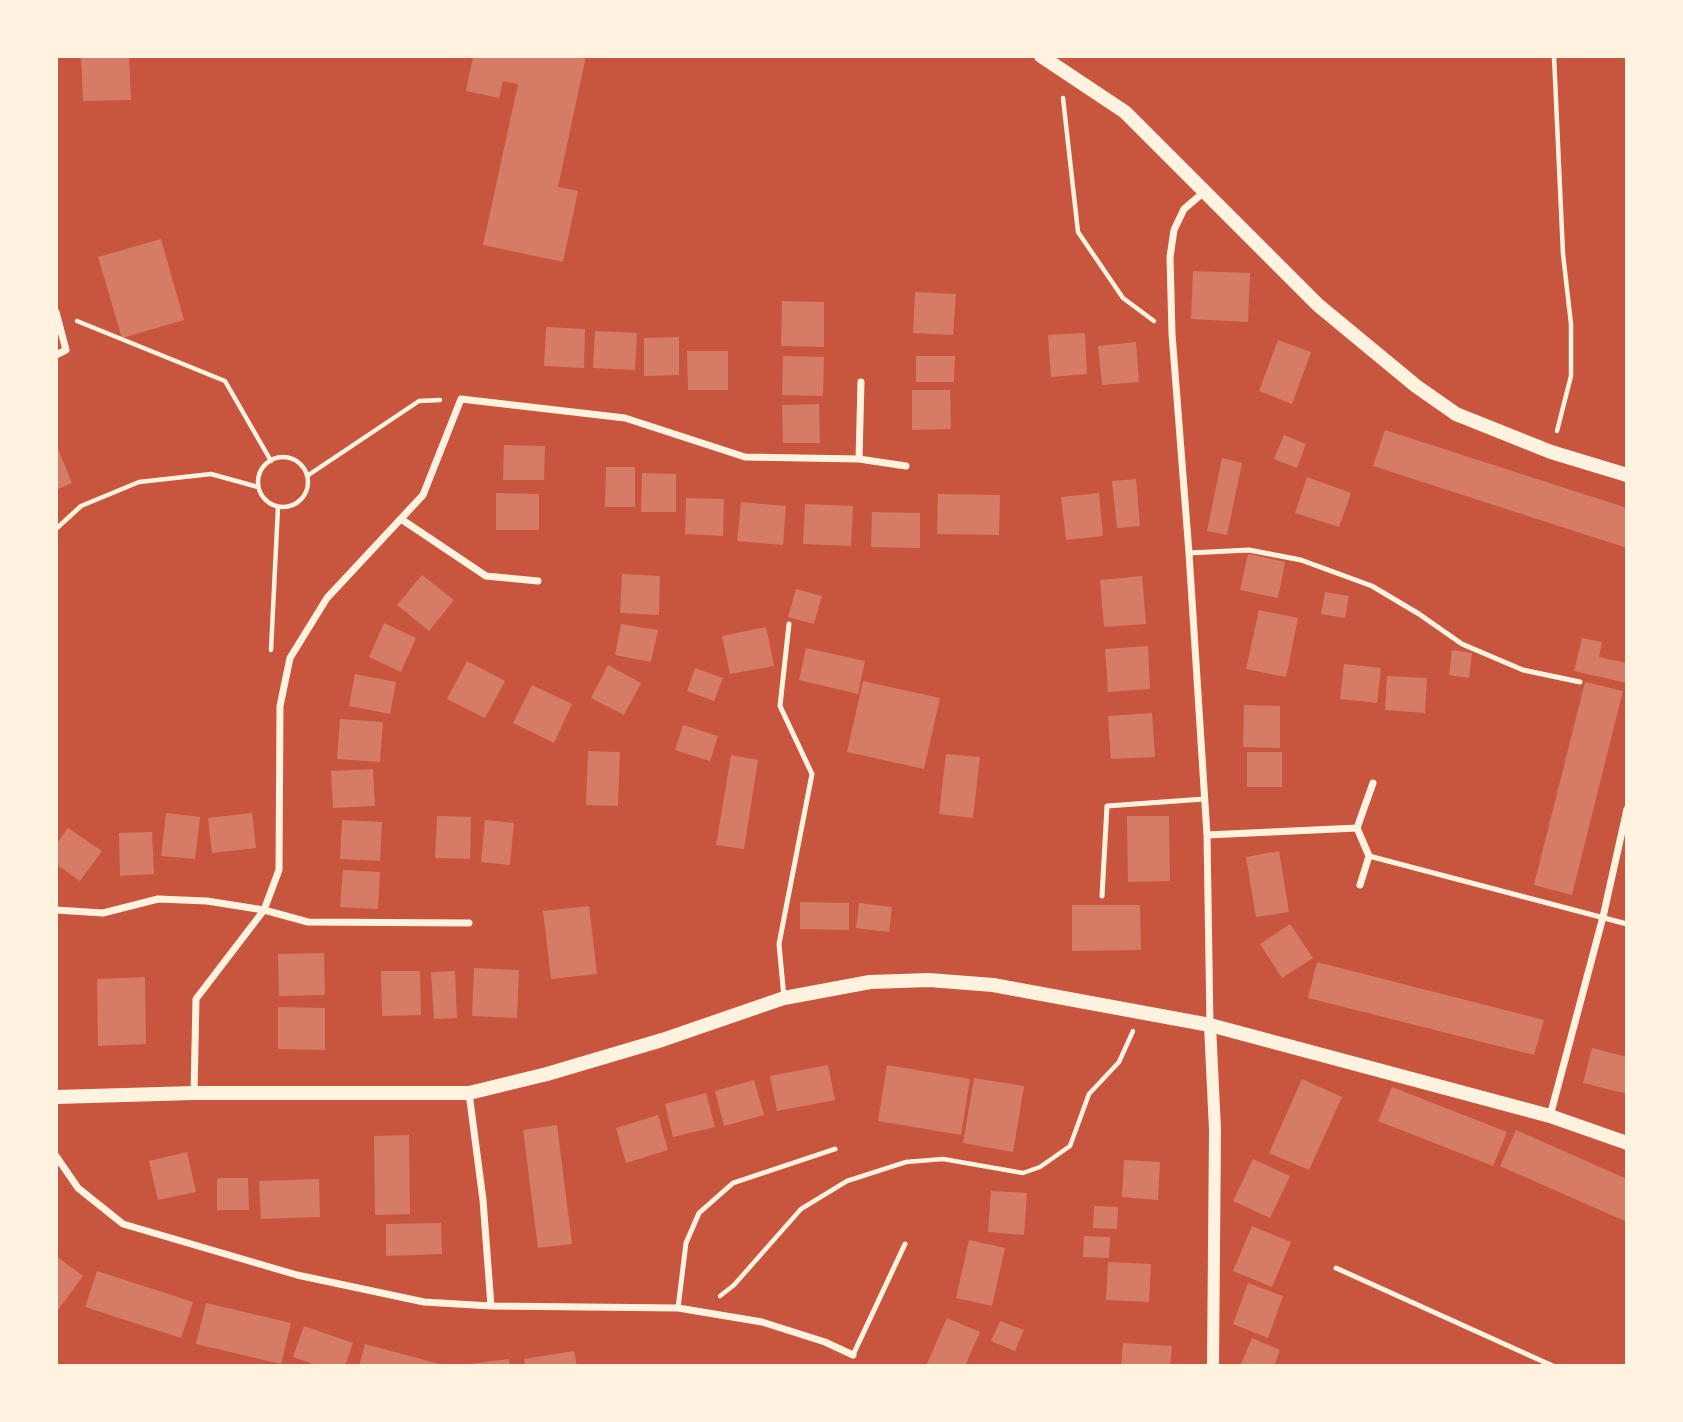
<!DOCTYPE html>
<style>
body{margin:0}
#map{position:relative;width:1683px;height:1422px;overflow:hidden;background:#c8553d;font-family:"IBM Plex Sans",sans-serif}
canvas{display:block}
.frame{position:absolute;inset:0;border:58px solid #fff3e0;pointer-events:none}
</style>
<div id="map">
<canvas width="1683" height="1422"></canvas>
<div class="frame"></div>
</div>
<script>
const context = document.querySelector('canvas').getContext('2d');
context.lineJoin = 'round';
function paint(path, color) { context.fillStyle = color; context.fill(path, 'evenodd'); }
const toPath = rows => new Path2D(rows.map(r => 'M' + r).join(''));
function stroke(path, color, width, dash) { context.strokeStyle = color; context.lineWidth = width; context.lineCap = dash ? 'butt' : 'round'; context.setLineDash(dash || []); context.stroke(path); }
paint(toPath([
 [81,56,129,56,131,100,83,101],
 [473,56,586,56,558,187,578,191,563,262,483,245,518,84,503,81,499,98,466,91],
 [161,239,184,320,122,338,98,257],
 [1193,271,1250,273,1248,322,1191,319],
 [915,292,956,294,953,335,913,333],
 [782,301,824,302,824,347,781,346],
 [546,327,585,329,584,368,544,366],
 [595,331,637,333,635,370,593,368],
 [1085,333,1087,374,1051,377,1048,335],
 [679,337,679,375,644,376,644,338],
 [1278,340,1311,352,1292,404,1259,391],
 [1136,342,1139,382,1102,385,1098,346],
 [687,351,728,351,728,390,688,390],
 [783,356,824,357,823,396,782,395],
 [916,356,955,356,954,382,916,382],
 [912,390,950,390,951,429,912,430],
 [819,404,820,443,783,443,782,405],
 [1385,430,1627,508,1627,548,1373,466],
 [1284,435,1306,444,1297,468,1274,459],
 [56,444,72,483,56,490],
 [504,445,545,446,544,480,503,480],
 [1222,458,1242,463,1227,535,1207,531],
 [606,467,635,467,635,507,605,507],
 [642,473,676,474,676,512,641,512],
 [1307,477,1351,493,1339,527,1295,513],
 [1136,479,1140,526,1117,528,1112,481],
 [496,493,539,494,539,530,496,530],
 [1099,493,1103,536,1066,540,1061,497],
 [938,494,1000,495,999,535,937,534],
 [686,498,724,499,723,536,685,534],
 [741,502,786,506,783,545,737,541],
 [805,504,853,506,851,546,803,544],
 [872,512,920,513,920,548,871,547],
 [1248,554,1285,562,1278,598,1240,590],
 [622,574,660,576,659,615,620,613],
 [422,575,454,600,429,631,397,605],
 [1142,576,1146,624,1104,627,1100,580],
 [796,589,822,596,814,624,788,617],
 [1325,592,1349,596,1345,618,1321,614],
 [1259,610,1298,618,1286,677,1246,669],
 [384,623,416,638,401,672,369,657],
 [621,624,658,630,651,662,615,655],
 [766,627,774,666,730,674,722,636],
 [1582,638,1602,642,1599,657,1627,663,1627,683,1574,671],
 [1148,646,1150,689,1108,692,1105,649],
 [806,648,865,661,858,694,799,680],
 [1452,650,1472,653,1469,678,1449,675],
 [467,661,505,681,485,718,447,699],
 [1344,664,1381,668,1377,703,1340,699],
 [608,665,641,683,624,715,591,698],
 [695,668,723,678,714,701,687,691],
 [355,674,396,682,390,714,349,706],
 [1387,676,1427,678,1425,713,1385,710],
 [863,681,940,698,924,769,847,752],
 [1585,682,1623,691,1572,895,1534,885],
 [532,685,572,704,554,743,513,723],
 [1244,705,1280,706,1280,748,1243,747],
 [1152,713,1155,757,1111,759,1108,716],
 [340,719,383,722,380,762,337,759],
 [683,725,718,736,710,761,675,750],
 [588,751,620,752,618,806,586,805],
 [1247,752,1282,752,1282,787,1247,787],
 [946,754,980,757,973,818,939,814],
 [731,755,758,760,744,849,716,845],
 [373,769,375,806,333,808,331,771],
 [166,813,200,817,195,859,161,856],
 [252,813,256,848,212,853,208,818],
 [437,816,471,817,470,859,435,858],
 [1127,816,1169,816,1170,881,1128,882],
 [342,820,382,822,380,861,340,859],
 [485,820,514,823,510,865,481,862],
 [68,828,102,851,80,881,56,864,56,845],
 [152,832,154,874,120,876,119,833],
 [1279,851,1289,912,1256,917,1246,857],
 [343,870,380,872,378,909,340,907],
 [800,902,849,903,849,930,800,929],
 [859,903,892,907,889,932,856,928],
 [1072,905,1140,905,1141,950,1072,951],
 [589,906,597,974,551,979,543,911],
 [1290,924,1313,958,1282,978,1260,944],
 [324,953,325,995,279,996,278,954],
 [1317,962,1544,1020,1534,1055,1308,998],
 [474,968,519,970,517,1018,472,1016],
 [381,971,420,971,421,1015,382,1016],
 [455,971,457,1018,434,1019,431,972],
 [145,977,146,1044,98,1046,97,979],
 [278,1007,325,1008,325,1050,278,1049],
 [1592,1048,1627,1057,1627,1094,1583,1083],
 [828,1065,835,1100,777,1111,770,1076],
 [887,1065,970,1079,961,1135,878,1121],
 [974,1078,1024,1086,1013,1152,963,1143],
 [1302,1079,1342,1097,1309,1170,1269,1153],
 [754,1080,764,1115,724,1126,715,1091],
 [1392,1087,1507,1132,1493,1166,1378,1121],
 [706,1093,715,1127,673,1137,665,1104],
 [658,1115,668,1150,626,1163,616,1128],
 [557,1125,572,1244,538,1248,523,1130],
 [1516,1130,1627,1179,1627,1222,1500,1166],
 [409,1135,410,1214,375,1215,374,1136],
 [187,1152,196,1192,158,1200,149,1161],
 [1253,1159,1290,1176,1270,1218,1233,1201],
 [1124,1160,1160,1162,1158,1200,1122,1197],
 [217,1178,248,1178,249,1210,217,1210],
 [319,1179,320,1217,261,1219,259,1181],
 [991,1191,1027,1193,1024,1235,988,1232],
 [1094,1206,1118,1207,1117,1229,1093,1228],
 [441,1223,442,1254,386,1256,386,1224],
 [1252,1226,1291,1242,1272,1287,1233,1271],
 [1084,1236,1110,1237,1109,1258,1083,1257],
 [969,1240,1005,1248,992,1306,956,1298],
 [56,1256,83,1276,58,1310,56,1308],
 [1108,1262,1151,1264,1149,1302,1106,1300],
 [97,1271,193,1302,181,1338,85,1307],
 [1248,1283,1283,1296,1268,1338,1233,1324],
 [206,1303,291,1323,281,1364,196,1344],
 [947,1318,980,1332,965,1366,926,1366],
 [1000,1321,1024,1330,1015,1351,991,1341],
 [304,1326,353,1343,345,1366,319,1366,293,1357],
 [1252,1338,1280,1350,1274,1366,1240,1366],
 [1123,1343,1172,1346,1170,1366,1121,1366],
 [365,1344,443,1365,443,1366,359,1366],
 [574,1351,577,1366,525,1366,524,1359],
 [509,1359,510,1366,470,1366,470,1364]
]), '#d67c66');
stroke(toPath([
 [1554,56,1563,254,1571,324,1571,376,1557,431],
 [1063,98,1078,232,1123,298,1154,321],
 [77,321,225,381,271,461],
 '258 482a25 25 0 1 1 50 0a25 25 0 1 1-50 0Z',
 [307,476,419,401,440,400],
 [56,529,81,506,139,482,211,474,258,487],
 [271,650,278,507],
 [720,1296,734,1285,801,1209,847,1181,906,1162,943,1159,1023,1173,1040,1167,1070,1146,1089,1094,1119,1062,1133,1031]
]), '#fff3e0', 4.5);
stroke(toPath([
 [1189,553,1249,550,1301,560,1372,586,1419,614,1462,644,1523,670,1580,682],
 [1369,856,1627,924],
 [1102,896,1107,806,1204,799],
 [784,998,779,944,812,774,780,706,789,624],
 [1336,1268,1553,1366],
 [678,1308,686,1243,699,1213,733,1183,835,1149],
 [853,1355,905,1244]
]), '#fff3e0', 5);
stroke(toPath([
 [1204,192,1184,209,1174,230,1170,257,1172,334,1189,553,1207,835,1210,1025],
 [56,312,66,350,56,355],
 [859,459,861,382],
 [401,519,486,576,538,581],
 [1357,828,1369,856,1360,885],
 [1207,835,1357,828,1373,783],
 [56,910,103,913,158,899,207,901,264,910,308,922,469,923],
 [194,1093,196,999,264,910,279,870,280,706,290,658,327,598,423,495,461,399,625,418,745,457,859,459,906,466],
 [469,1093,483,1200,491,1306,678,1308,762,1322,825,1342,853,1355],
 [1550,1116,1603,917,1627,809],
 [56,1156,78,1188,123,1224,297,1275,424,1302,491,1306]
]), '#fff3e0', 7);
stroke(toPath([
 [1210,1025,1215,1130,1213,1366]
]), '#fff3e0', 12);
stroke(toPath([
 [1041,56,1125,112,1318,305,1416,386,1456,414,1551,452,1627,475],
 [56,1097,194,1093,469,1093,547,1074,662,1040,784,998,870,982,929,980,993,985,1210,1025,1550,1116,1627,1143]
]), '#fff3e0', 14);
</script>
